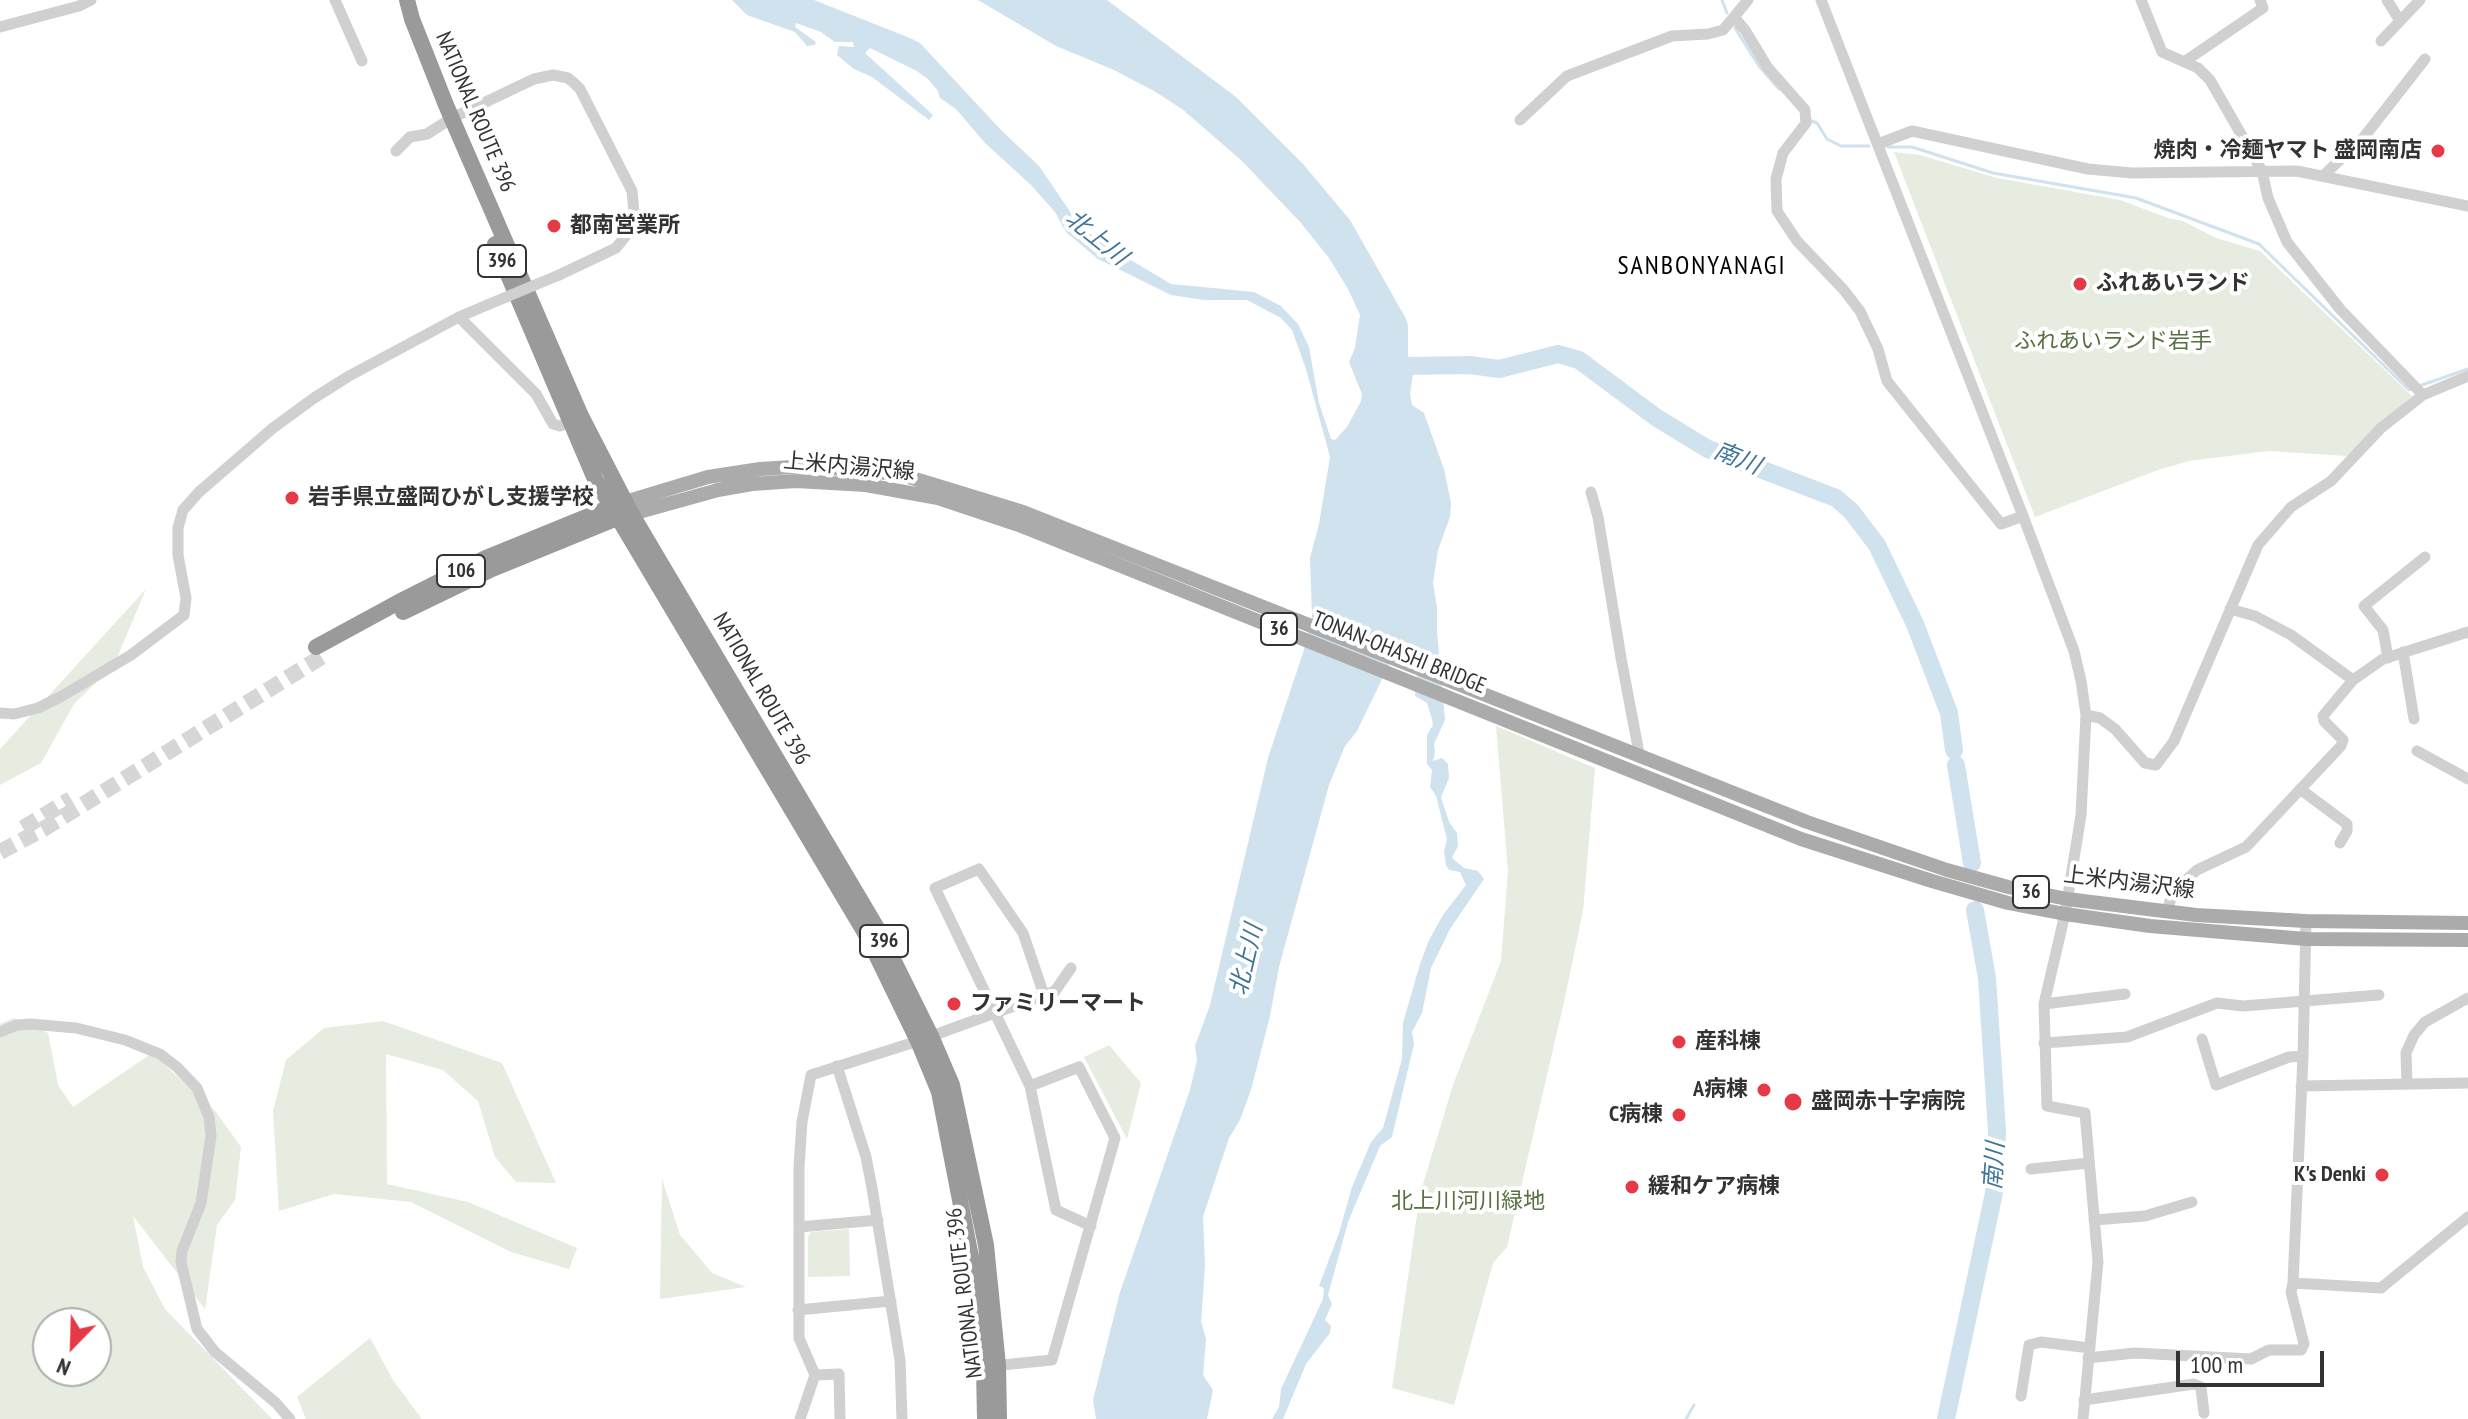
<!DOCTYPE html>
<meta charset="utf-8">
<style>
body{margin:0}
#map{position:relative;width:2468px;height:1419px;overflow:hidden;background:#fff;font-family:"PT Sans Narrow",sans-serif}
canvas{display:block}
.north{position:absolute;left:32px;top:1307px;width:80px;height:80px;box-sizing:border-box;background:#fff;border:2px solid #adadad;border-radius:50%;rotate:203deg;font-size:22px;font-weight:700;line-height:32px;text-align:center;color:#333}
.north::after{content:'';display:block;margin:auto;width:28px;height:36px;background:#e63946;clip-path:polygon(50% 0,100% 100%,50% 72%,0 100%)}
.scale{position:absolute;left:2176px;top:1351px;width:148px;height:36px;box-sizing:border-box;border:4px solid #333;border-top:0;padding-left:10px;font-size:24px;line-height:28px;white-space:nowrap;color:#333;-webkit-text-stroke:6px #fff;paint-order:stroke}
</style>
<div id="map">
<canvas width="2468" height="1419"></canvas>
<div class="north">N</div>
<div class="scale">100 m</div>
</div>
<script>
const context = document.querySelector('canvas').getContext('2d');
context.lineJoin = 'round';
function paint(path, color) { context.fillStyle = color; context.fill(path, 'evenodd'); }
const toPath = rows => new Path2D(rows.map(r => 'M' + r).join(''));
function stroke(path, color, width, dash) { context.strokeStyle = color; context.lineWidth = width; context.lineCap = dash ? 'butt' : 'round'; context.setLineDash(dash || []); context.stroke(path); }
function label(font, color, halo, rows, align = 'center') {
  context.font = font + ' "PT Sans Narrow","Noto Sans JP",sans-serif'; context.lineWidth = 8; context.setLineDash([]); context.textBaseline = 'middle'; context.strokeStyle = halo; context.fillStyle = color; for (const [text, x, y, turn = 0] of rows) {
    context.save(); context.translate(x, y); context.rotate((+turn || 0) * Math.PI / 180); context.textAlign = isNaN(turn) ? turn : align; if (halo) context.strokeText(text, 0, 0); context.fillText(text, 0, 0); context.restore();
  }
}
paint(toPath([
 [1894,152,1920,155,1997,178,2120,200,2168,218,2183,221,2216,238,2260,251,2412,396,2347,456,2269,451,2189,461,2158,470,2035,517],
 [146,589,114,665,74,704,41,763,0,785,0,749],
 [1496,726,1595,768,1583,911,1564,1002,1507,1247,1493,1263,1454,1405,1392,1388,1420,1194,1453,1085,1501,961,1508,871],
 [14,1018,48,1033,58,1085,73,1107,152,1053,216,1112,241,1147,235,1200,217,1225,205,1309,133,1216,143,1267,165,1309,272,1419,0,1419,0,1024],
 [48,1323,96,1323,96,1371,48,1371],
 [383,1021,502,1063,556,1183,516,1182,495,1157,478,1101,443,1070,386,1054,387,1184,468,1202,577,1248,569,1269,511,1252,411,1202,334,1194,279,1211,273,1111,286,1060,324,1028],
 [1109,1045,1141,1083,1127,1139,1084,1057],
 [662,1179,680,1235,712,1273,746,1287,660,1299],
 [849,1229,850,1276,808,1277,808,1237,811,1232],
 [370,1338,393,1380,422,1419,306,1419,297,1397]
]), '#e6ecdf');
paint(toPath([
 [732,0,814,0,910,38,920,43,1000,129,1039,166,1071,213,1084,228,1099,241,1171,284,1254,292,1281,306,1298,324,1309,347,1319,403,1331,439,1335,440,1347,427,1361,401,1362,394,1349,362,1355,348,1360,315,1348,289,1329,258,1301,223,1241,160,1182,109,1154,91,1114,70,1056,46,978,0,1107,0,1236,97,1303,164,1350,220,1405,317,1408,325,1408,357,1413,374,1410,394,1412,405,1424,413,1444,469,1451,503,1450,517,1438,550,1433,583,1437,607,1437,632,1445,720,1434,744,1435,753,1433,761,1442,758,1448,764,1449,778,1441,797,1449,822,1457,833,1458,846,1452,858,1464,868,1478,871,1484,879,1450,929,1431,968,1422,1013,1412,1032,1414,1044,1392,1137,1380,1146,1348,1222,1328,1295,1332,1304,1325,1320,1331,1326,1330,1333,1306,1364,1283,1419,1272,1419,1279,1407,1281,1389,1323,1299,1324,1288,1319,1286,1339,1233,1352,1187,1371,1142,1383,1128,1402,1059,1403,1023,1420,964,1429,940,1443,915,1466,885,1460,872,1449,870,1446,865,1444,851,1447,839,1436,796,1430,787,1432,770,1427,764,1427,735,1433,725,1432,719,1427,703,1415,696,1418,660,1406,642,1399,644,1357,731,1345,746,1329,785,1279,967,1270,1016,1251,1090,1240,1120,1229,1138,1203,1217,1205,1266,1201,1321,1206,1339,1203,1375,1213,1390,1207,1419,1096,1419,1093,1400,1120,1292,1190,1090,1197,1060,1195,1046,1210,1005,1268,758,1303,653,1312,616,1310,558,1319,524,1330,457,1306,369,1292,330,1281,318,1247,300,1204,300,1171,295,1098,259,1066,232,1055,212,1031,185,985,143,956,109,940,98,938,91,929,80,917,71,870,48,865,53,933,115,929,120,872,77,854,69,837,55,839,46,854,47,853,42,835,42,821,32,796,23,795,27,816,42,815,45,807,46,795,32,747,15]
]), '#cfe2ee');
stroke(toPath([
 [1722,0,1727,13],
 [1735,28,1759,66,1779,89],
 [1809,120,1817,123,1827,139,1841,146,1869,146],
 [1888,147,1912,147,1993,173,2136,198,2259,244,2409,390,2411,389],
 [2419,386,2468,369],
 [1686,1419,1694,1405]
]), '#cfe2ee', 3);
stroke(toPath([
 [1388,361,1405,366,1470,365,1499,369,1558,354,1579,360,1657,418,1708,449,1836,498,1851,511,1877,545,1915,624,1949,713,1954,750],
 [1956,765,1972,863],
 [1946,1419,1995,1188,1997,1131,1987,978,1975,910]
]), '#cfe2ee', 18);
stroke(toPath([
 [23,828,71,799],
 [0,852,45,828,323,656]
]), '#d6d6d6', 16, [16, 8]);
stroke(toPath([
 [335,0,362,61],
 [1748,0,1734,17,1745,30,1768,68,1805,110,1806,123,1783,153,1776,179,1777,211,1797,241,1843,289,1860,311,1878,349,1887,381,2001,524,2023,516],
 [1821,0,2023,516,2074,651,2081,681,2086,715,2081,815,2065,914,2044,1004,2047,1106,2085,1113,2098,1262,2083,1419],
 [2141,0,2162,52,2198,68,2210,80,2262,171,2268,198,2287,242,2340,309,2423,395],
 [2387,0,2400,21],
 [0,27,79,6,91,0],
 [2381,41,2420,0],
 [2184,62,2263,8,2260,0],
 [1520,120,1567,76,1672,36,1708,34,1723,30,1734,17],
 [1878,144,1912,131,2088,169,2132,173,2297,171,2468,206],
 [396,151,410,137,427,134,452,118,534,79,553,75,568,78,574,83,580,89,632,191,634,213,631,229,616,248,559,275],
 [2324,175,2364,137,2425,59],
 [459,317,536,394,553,424,560,426,574,420],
 [1591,492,1598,517,1621,658,1640,758],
 [2230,609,2255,616,2291,635,2353,680,2383,659,2468,632],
 [2403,652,2414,719],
 [2388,658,2383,630,2364,606,2425,557],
 [0,713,14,714,38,708,62,696,131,655,184,615,186,598,178,555,178,528,183,510,199,492,273,428,314,398,349,376,459,317,487,305],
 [2086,715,2100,718,2115,729,2145,763,2156,765,2174,741,2258,545,2291,507,2331,481,2381,428,2423,395,2468,376],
 [2417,751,2468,779],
 [2300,789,2347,824,2347,831,2340,843],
 [2167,911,2173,892,2197,870,2246,847,2341,746,2343,740,2324,721,2323,716,2353,680],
 [2306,921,2303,1056,2293,1283,2381,1288,2468,1217],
 [1044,995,1023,933,979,869,935,888,1030,1086,1056,1210,1091,1226],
 [2044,1004,2125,994],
 [0,1032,17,1025,31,1024,76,1028,125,1040,160,1054,177,1067,197,1088,209,1117,211,1136,201,1203,182,1251,181,1262,197,1329,215,1352,276,1403,290,1419],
 [2202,1039,2216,1085,2289,1057,2303,1056],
 [2044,1043,2127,1037,2217,1003,2243,1006,2379,995],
 [837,1066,866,1157,872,1188,900,1360,902,1419],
 [2407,1084,2406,1053,2414,1035,2425,1022,2468,998],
 [2301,1086,2468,1083],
 [2031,1169,2089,1163],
 [2094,1220,2145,1216,2192,1202],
 [799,1227,878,1220],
 [798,1310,891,1301],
 [2088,1358,2135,1353,2251,1359,2269,1350,2301,1350,2304,1344,2291,1292,2293,1283],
 [992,1366,1052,1360,1115,1138,1079,1067,1030,1086],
 [815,1375,839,1374,840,1419],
 [2021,1396,2029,1345,2041,1342,2090,1348],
 [2084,1400,2194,1384,2201,1387,2204,1413],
 [800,1419,815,1375,799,1338,799,1167,802,1122,811,1075,918,1041,1055,991,1071,968]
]), '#d0d0d0', 11);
stroke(toPath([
 [615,505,708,477,760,469,808,466,899,474,1023,512,1807,822,1947,870,2008,887,2067,899,2196,915,2306,921,2468,923],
 [621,517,718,490,752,484,796,481,866,485,938,498,1019,525,1801,839,1932,881,2008,903,2065,914,2150,926,2306,939,2468,940]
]), '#ababab', 14);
stroke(toPath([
 [407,0,412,19,446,105,581,416,631,513,880,933,931,1036,952,1085,986,1245,998,1365,999,1419],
 [495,244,595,479,868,938,918,1041,939,1092,972,1262,984,1367,985,1419],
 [403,612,492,569,617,518],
 [316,647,397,603,486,558,611,507]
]), '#9a9a9a', 16);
stroke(toPath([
 [487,305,559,275]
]), '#d0d0d0', 11);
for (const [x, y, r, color] of [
 [2438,151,8,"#e63946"],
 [554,226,8,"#e63946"],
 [2080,284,8,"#e63946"],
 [292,498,8,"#e63946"],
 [954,1004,8,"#e63946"],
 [1679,1042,8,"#e63946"],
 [1764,1090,8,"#e63946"],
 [1793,1102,10,"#e63946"],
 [1679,1115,8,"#e63946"],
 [2382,1175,8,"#e63946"],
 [1632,1187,8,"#e63946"]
]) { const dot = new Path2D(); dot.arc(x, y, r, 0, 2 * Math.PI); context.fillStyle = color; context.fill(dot); stroke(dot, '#fff', 3); }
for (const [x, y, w] of [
 [502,261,48],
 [461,571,48],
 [1279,629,36],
 [2031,892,36],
 [884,941,48]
]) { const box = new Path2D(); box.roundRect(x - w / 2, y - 16, w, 32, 6); context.fillStyle = '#fff'; context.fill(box); stroke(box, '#333', 2); }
label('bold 20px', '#333', null, [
 ["396",502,261],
 ["106",461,571],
 ["36",1279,629],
 ["36",2031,892],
 ["396",884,941]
]);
label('22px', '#333', '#fff', [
 ["NATIONAL ROUTE 396",475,112,67],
 ["上米内湯沢線",849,467,5],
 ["TONAN-OHASHI BRIDGE",1399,653,22],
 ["NATIONAL ROUTE 396",761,689,60],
 ["上米内湯沢線",2129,883,7],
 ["NATIONAL ROUTE 396",965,1293,-97]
]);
label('bold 22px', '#333', '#fff', [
 ["焼肉・冷麺ヤマト 盛岡南店",2422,151,"right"],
 ["都南営業所",570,226],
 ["ふれあいランド",2096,284],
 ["岩手県立盛岡ひがし支援学校",308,498],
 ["ファミリーマート",970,1004],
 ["産科棟",1695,1042],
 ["A病棟",1748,1090,"right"],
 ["盛岡赤十字病院",1811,1102],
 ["C病棟",1663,1115,"right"],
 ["K's Denki",2366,1175,"right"],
 ["緩和ケア病棟",1648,1187]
], 'left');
label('22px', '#56703f', '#fff', [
 ["ふれあいランド岩手",2113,342],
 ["北上川河川緑地",1468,1202]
]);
label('italic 24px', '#3f7597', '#fff', [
 ["北上川",1096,238,39],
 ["南川",1737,459,22],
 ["北上川",1247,960,-77],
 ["南川",1995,1166,-86]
]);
context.letterSpacing = '2px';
label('26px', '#000', '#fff', [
 ["SANBONYANAGI",1702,267]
]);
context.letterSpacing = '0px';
</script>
